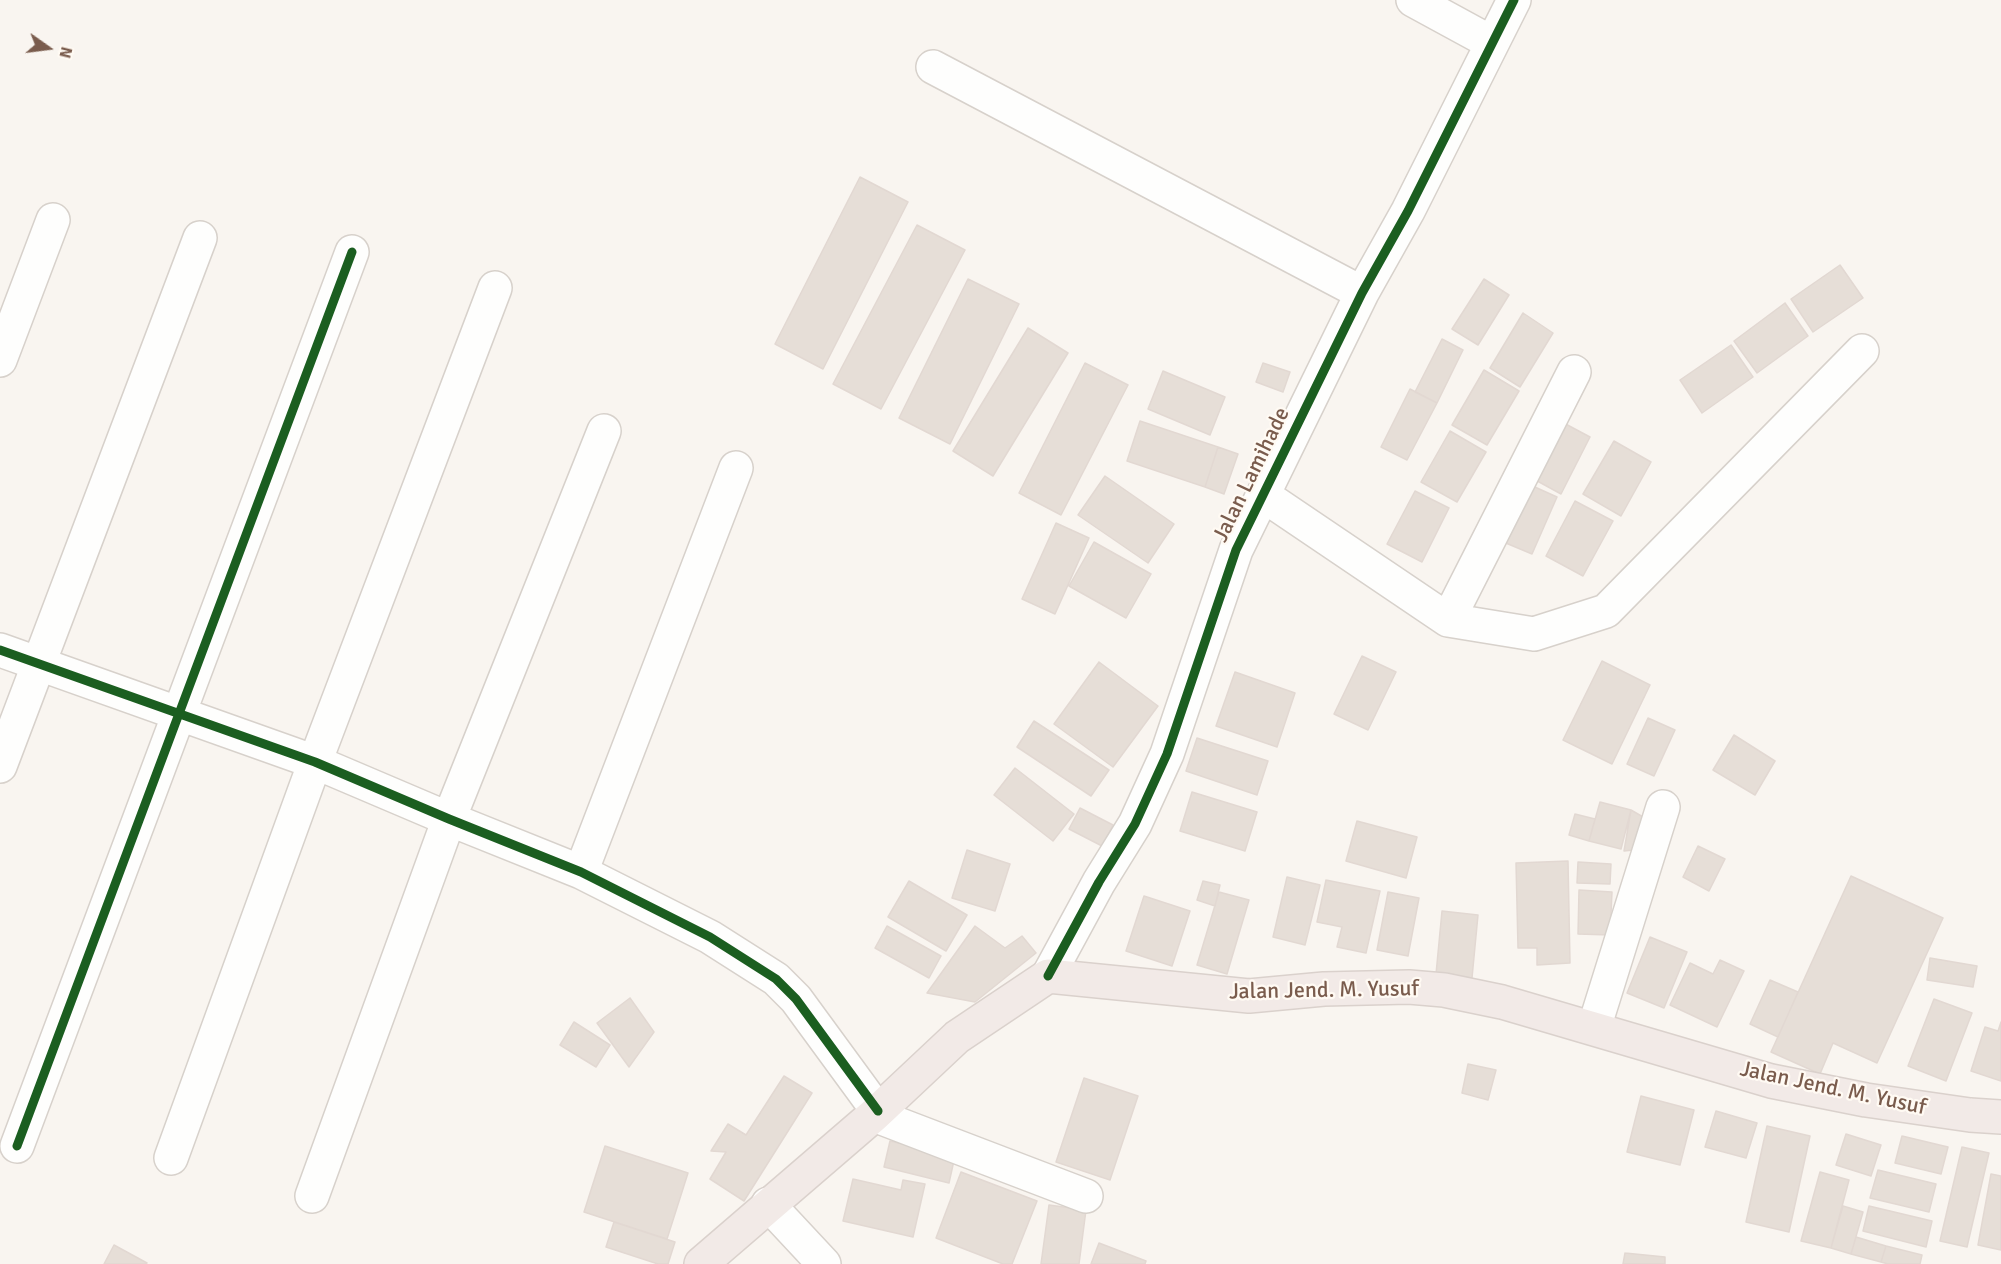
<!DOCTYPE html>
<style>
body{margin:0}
#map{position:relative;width:2001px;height:1264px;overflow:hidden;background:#f9f5f0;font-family:Signika,sans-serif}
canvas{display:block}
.north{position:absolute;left:18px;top:18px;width:60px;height:60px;-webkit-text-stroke:4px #fffaf3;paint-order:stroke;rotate:104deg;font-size:16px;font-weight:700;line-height:24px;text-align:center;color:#7a5c4d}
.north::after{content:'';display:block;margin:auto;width:21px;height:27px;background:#7a5c4d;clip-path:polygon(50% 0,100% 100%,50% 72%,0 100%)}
</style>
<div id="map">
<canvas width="2001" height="1264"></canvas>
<div class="north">N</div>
</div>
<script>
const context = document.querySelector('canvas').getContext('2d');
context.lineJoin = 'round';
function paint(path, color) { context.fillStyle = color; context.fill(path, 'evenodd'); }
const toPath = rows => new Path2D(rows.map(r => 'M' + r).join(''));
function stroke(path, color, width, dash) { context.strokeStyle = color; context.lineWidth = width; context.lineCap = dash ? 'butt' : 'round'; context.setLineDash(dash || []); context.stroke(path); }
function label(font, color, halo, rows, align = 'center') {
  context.font = font + ' Signika,sans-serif'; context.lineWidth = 4.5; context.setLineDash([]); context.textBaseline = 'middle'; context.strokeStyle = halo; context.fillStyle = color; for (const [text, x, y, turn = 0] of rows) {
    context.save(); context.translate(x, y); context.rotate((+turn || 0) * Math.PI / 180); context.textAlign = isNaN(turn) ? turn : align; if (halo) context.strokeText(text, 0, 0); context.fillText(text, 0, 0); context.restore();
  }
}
const building = toPath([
 [860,177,908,202,823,369,775,344,860,177],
 [917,225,965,250,881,409,833,384,917,225],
 [1840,265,1863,298,1813,332,1791,299,1840,265],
 [968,279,1019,304,950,444,899,418,968,279],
 [1484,279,1509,295,1478,345,1452,329,1484,279],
 [1785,303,1808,336,1757,373,1734,341,1785,303],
 [1523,313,1553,333,1520,387,1490,368,1523,313],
 [1028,328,1068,353,993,476,953,451,1028,328],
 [1442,339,1463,350,1437,403,1415,392,1442,339],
 [1731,345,1753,377,1702,413,1680,380,1731,345],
 [1085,363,1128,385,1061,515,1019,493,1085,363],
 [1263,363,1290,372,1283,392,1256,382,1263,363],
 [1484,370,1519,391,1487,445,1452,425,1484,370],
 [1163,371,1225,397,1210,435,1148,409,1163,371],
 [1410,389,1437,403,1407,460,1381,447,1410,389],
 [1140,421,1218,447,1205,487,1127,461,1140,421],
 [1560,421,1590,437,1561,494,1530,477,1560,421],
 [1450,431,1486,452,1457,502,1421,482,1450,431],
 [1614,441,1651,462,1621,516,1583,494,1614,441],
 [1218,447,1238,454,1224,494,1205,487,1218,447],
 [1105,476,1174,524,1148,563,1078,515,1105,476],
 [1526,483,1557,497,1532,554,1501,541,1526,483],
 [1415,491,1449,508,1422,562,1387,544,1415,491],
 [1575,501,1613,521,1583,576,1546,556,1575,501],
 [1056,523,1089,538,1055,614,1022,599,1056,523],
 [1094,542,1151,574,1126,618,1069,586,1094,542],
 [1362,656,1396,672,1368,730,1334,714,1362,656],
 [1602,661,1650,685,1612,764,1563,740,1602,661],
 [1099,662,1158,706,1113,767,1054,724,1099,662],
 [1235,672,1295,693,1277,747,1216,726,1235,672],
 [1648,718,1675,730,1654,776,1627,764,1648,718],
 [1034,721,1109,770,1091,796,1017,747,1034,721],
 [1734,735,1775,761,1755,795,1713,770,1734,735],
 [1197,738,1268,761,1257,795,1186,771,1197,738],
 [1015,768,1074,814,1053,841,994,795,1015,768],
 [1192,792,1257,812,1245,851,1180,831,1192,792],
 [1600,802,1631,810,1621,849,1589,841,1600,802],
 [1080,808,1113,825,1102,846,1069,829,1080,808],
 [1631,810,1650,821,1643,849,1624,851,1631,810],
 [1575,814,1595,819,1589,841,1569,835,1575,814],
 [1357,821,1417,837,1406,878,1346,861,1357,821],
 [1698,846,1725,859,1709,891,1683,877,1698,846],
 [967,850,1010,864,995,911,952,898,967,850],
 [1568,861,1570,963,1537,965,1537,948,1518,948,1516,863,1568,861],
 [1578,862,1611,864,1610,884,1577,883,1578,862],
 [1851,876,1943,918,1877,1063,1833,1043,1820,1074,1771,1052,1851,876],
 [1287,877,1320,885,1305,945,1273,937,1287,877],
 [1326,880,1380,891,1366,953,1337,947,1342,927,1317,922,1326,880],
 [909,881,967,915,946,951,888,917,909,881],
 [1203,881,1220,885,1215,906,1197,900,1203,881],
 [1579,890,1612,892,1610,935,1578,934,1579,890],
 [1219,892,1249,900,1227,974,1197,965,1219,892],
 [1388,892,1419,898,1408,956,1377,950,1388,892],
 [1144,896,1190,911,1172,966,1126,951,1144,896],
 [1442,911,1478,915,1472,978,1436,974,1442,911],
 [887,926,941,956,929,978,875,948,887,926],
 [975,926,1005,948,1022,936,1036,953,975,1002,927,993,975,926],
 [1650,937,1687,952,1664,1008,1627,993,1650,937],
 [1930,958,1977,966,1973,987,1927,980,1930,958],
 [1720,960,1744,971,1717,1027,1670,1005,1690,963,1713,974,1720,960],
 [1770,980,1798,992,1778,1037,1750,1024,1770,980],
 [630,998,654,1032,629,1067,597,1023,630,998],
 [1934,999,1972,1013,1946,1081,1908,1066,1934,999],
 [574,1022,610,1045,596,1067,560,1045,574,1022],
 [2001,1022,2001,1081,1971,1071,1985,1027,1998,1031,2001,1022],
 [1468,1064,1496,1070,1488,1100,1462,1093,1468,1064],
 [784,1076,812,1093,744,1201,710,1179,726,1152,711,1151,728,1124,746,1135,784,1076],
 [1084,1078,1138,1096,1110,1180,1056,1162,1084,1078],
 [1641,1096,1694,1110,1680,1165,1627,1152,1641,1096],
 [1716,1111,1757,1123,1746,1158,1705,1147,1716,1111],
 [1767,1126,1810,1136,1789,1232,1746,1222,1767,1126],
 [1846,1134,1881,1145,1871,1176,1836,1165,1846,1134],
 [1902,1136,1948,1147,1941,1174,1895,1163,1902,1136],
 [890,1141,955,1156,949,1183,884,1167,890,1141],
 [605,1146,688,1173,667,1239,584,1212,605,1146],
 [1962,1147,1989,1153,1967,1247,1940,1241,1962,1147],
 [1878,1170,1936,1184,1929,1212,1870,1198,1878,1170],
 [961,1172,1037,1201,1012,1264,1003,1264,936,1238,961,1172],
 [1820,1172,1849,1180,1831,1248,1801,1241,1820,1172],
 [1991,1174,2001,1176,2001,1250,1978,1245,1991,1174],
 [853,1179,901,1190,903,1180,925,1184,913,1237,843,1221,853,1179],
 [1049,1205,1086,1210,1079,1264,1041,1264,1049,1205],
 [1843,1206,1863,1212,1851,1254,1831,1248,1843,1206],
 [1869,1206,1932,1221,1926,1247,1863,1231,1869,1206],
 [614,1222,675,1242,668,1264,658,1264,606,1247,614,1222],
 [1856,1237,1886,1246,1881,1262,1851,1254,1856,1237],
 [1099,1243,1146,1261,1145,1264,1091,1264,1099,1243],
 [114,1245,147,1263,146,1264,104,1264,114,1245],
 [1886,1246,1922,1255,1920,1264,1888,1264,1881,1262,1886,1246],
 [1625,1253,1665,1257,1665,1264,1623,1264,1625,1253]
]);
paint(building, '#e6ded7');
stroke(building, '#e2d8d2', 1.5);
const minor = toPath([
 [1413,0,1492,43],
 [933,67,1362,293],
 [0,360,53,220],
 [1263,495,1448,620,1534,634,1606,611,1862,351],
 [1448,620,1574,372],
 [0,650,315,762,449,819,581,872,710,937,776,979,796,999,878,1111],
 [0,766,200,238],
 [581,872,736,468],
 [1048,976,1099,882,1135,824,1167,754,1236,550,1362,293,1408,211,1514,0],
 [1594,1028,1663,807],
 [874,1115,1086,1196],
 [17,1146,352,252],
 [171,1158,315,762,495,288],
 [312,1196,449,819,604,431],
 [768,1204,824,1264]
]);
const highway = toPath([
 [701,1264,874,1115,957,1037,1048,976,1249,996,1324,989,1409,987,1444,990,1502,1002,1771,1081,1866,1100,1970,1115,2001,1117]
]);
stroke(minor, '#d7d1cb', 36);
stroke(highway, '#dad1cc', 36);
stroke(minor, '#fefefd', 33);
stroke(highway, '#f2eae7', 33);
stroke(toPath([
 [0,650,315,762,449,819,581,872,710,937,776,979,796,999,878,1111],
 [1048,976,1099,882,1135,824,1167,754,1236,550,1362,293,1408,211,1514,0],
 [17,1146,352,252]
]), '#1b5e20', 9);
label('22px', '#7a5c4d', '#fffaf3', [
 ["Jalan Lamihade",1252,475,-64],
 ["Jalan Jend. M. Yusuf",1324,991,-1],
 ["Jalan Jend. M. Yusuf",1833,1089,12]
]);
</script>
